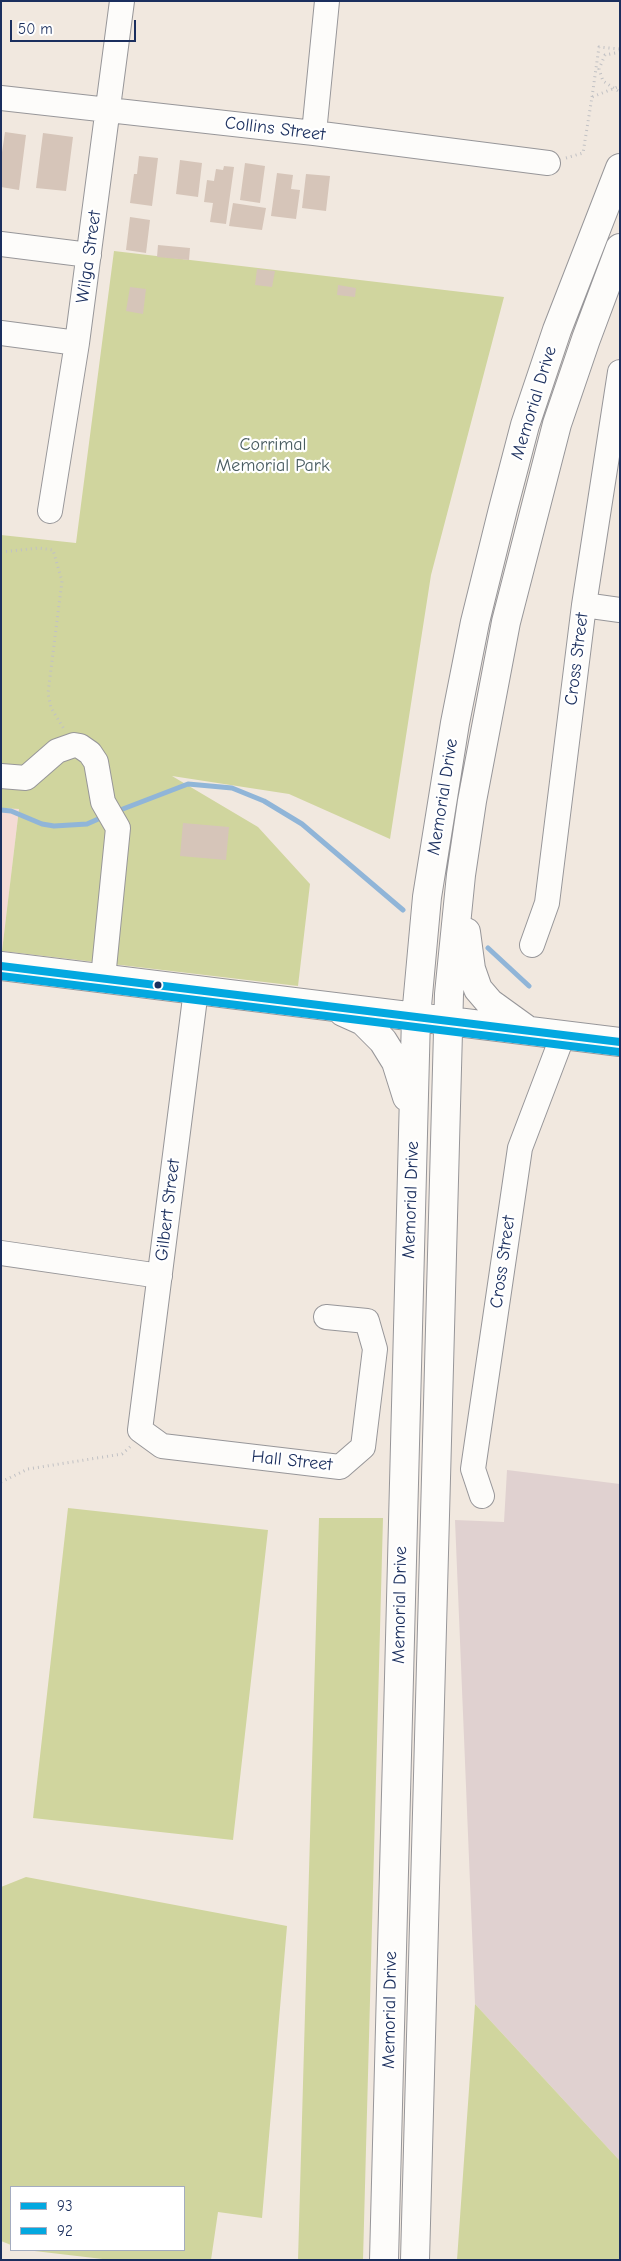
<!DOCTYPE html>
<style>
body{margin:0}
#map{position:relative;width:621px;height:2261px;overflow:hidden;background:#f1e8df;font-family:"Comic Neue",sans-serif}
canvas{display:block}
.frame{position:absolute;inset:0;border:2px solid #1b2f5e;pointer-events:none}
.legend{position:absolute;left:10px;top:2186px;width:175px;height:65px;box-sizing:border-box;background:#fff;border:1px solid #a4acbf;margin:0;padding:6px 9px;list-style:none;font-size:15px;color:#1b2f5e}
.legend li{display:flex;align-items:center;gap:10px;height:25px}
.legend b{width:25px;border:1px solid #a4acbf}
.scale{position:absolute;left:10px;top:20px;width:126px;height:22px;box-sizing:border-box;border:2px solid #1b2f5e;border-top:0;padding-left:6px;font-size:15px;line-height:18px;white-space:nowrap;color:#1b2f5e;-webkit-text-stroke:4px #fff;paint-order:stroke}
</style>
<div id="map">
<canvas width="621" height="2261"></canvas>
<div class="frame"></div>
<ul class="legend">
<li><b style="height:6px;background:#03a8e0"></b>93</li>
<li><b style="height:6px;background:#03a8e0"></b>92</li>
</ul>
<div class="scale">50 m</div>
</div>
<script>
const context = document.querySelector('canvas').getContext('2d');
context.lineJoin = 'round';
function paint(path, color) { context.fillStyle = color; context.fill(path, 'evenodd'); }
const toPath = rows => new Path2D(rows.map(r => 'M' + r).join(''));
function stroke(path, color, width, dash) { context.strokeStyle = color; context.lineWidth = width; context.lineCap = dash ? 'butt' : 'round'; context.setLineDash(dash || []); context.stroke(path); }
function label(font, color, halo, rows, align = 'center') {
  context.font = font + ' "Comic Neue",sans-serif'; context.lineWidth = 4.5; context.setLineDash([]); context.textBaseline = 'middle'; context.strokeStyle = halo; context.fillStyle = color; for (const [text, x, y, turn = 0] of rows) {
    context.save(); context.translate(x, y); context.rotate((+turn || 0) * Math.PI / 180); context.textAlign = isNaN(turn) ? turn : align; if (halo) context.strokeText(text, 0, 0); context.fillText(text, 0, 0); context.restore();
  }
}
paint(toPath([
 [1,808,19,809,2,951,1,951]
]), '#f4dbd5');
paint(toPath([
 [507,1470,620,1484,620,2161,475,2004,455,1520,504,1522]
]), '#e0d1d0');
paint(toPath([
 [114,251,504,297,431,575,390,839,289,794,172,776,258,827,310,884,298,986,2,951,19,809,1,808,1,535,76,543],
 [68,1508,268,1530,233,1840,33,1818],
 [319,1518,383,1518,363,2260,298,2260],
 [26,1877,287,1926,262,2218,218,2212,211,2260,111,2260,26,2250,184,2250,184,2187,11,2187,11,2245,1,2241,1,1887],
 [475,2004,620,2161,620,2260,457,2260]
]), '#d0d59e');
stroke(toPath([
 [1,810,11,811,42,824,54,826,87,824,105,816],
 [115,812,188,784,232,788,264,801,302,824,403,910],
 [488,948,529,986]
]), '#90b5d8', 5);
paint(toPath([
 [5,132,26,135,19,190,1,187,1,159],
 [43,133,73,137,66,191,36,188],
 [139,156,158,158,152,206,130,203,134,174,137,174],
 [180,160,202,163,198,197,176,194],
 [245,163,265,166,260,203,240,200],
 [224,166,234,167,226,224,210,222,213,203,204,202,207,180,214,181,216,169,223,170],
 [277,173,293,175,291,189,300,190,296,219,271,216],
 [306,174,330,176,326,211,302,208],
 [233,203,266,208,262,230,229,226],
 [130,217,150,220,146,253,126,250],
 [158,245,190,248,189,260,157,257],
 [257,269,275,271,272,287,255,285],
 [338,285,356,288,355,297,337,295],
 [130,287,146,289,143,314,126,311],
 [183,823,229,827,226,860,180,856]
]), '#d6c5b9');
const minor = toPath([
 [1,98,314,133,548,163],
 [314,133,327,1],
 [1,244,89,255],
 [1,333,77,343],
 [50,511,77,343,122,1],
 [584,605,620,610],
 [1,776,26,778,57,751,74,745,80,746,90,753,96,762,103,802,118,828,103,978],
 [532,945,547,903,584,605,620,372],
 [196,990,140,1430,162,1446,340,1467,363,1447,375,1349,367,1321,326,1317],
 [1,1253,160,1276],
 [482,1496,473,1469,520,1148,563,1035]
]);
const major = toPath([
 [466,932,471,969,478,989,490,1003,526,1029],
 [1,966,620,1042],
 [343,1012,363,1021,383,1041,396,1062,407,1097],
 [384,2260,416,1017,427,897,455,723,475,622,503,509,525,425,557,330,620,168],
 [415,2260,449,994,461,875,472,801,506,622,557,424,586,339,620,248]
]);
stroke(minor, '#979699', 26);
stroke(major, '#979699', 30);
stroke(toPath([
 [592,97,599,47,620,49],
 [566,158,583,153,592,97,620,86],
 [1,552,39,548,53,550,62,581,48,693,51,708,64,729],
 [1,1482,28,1469,122,1454,131,1446]
]), '#c1c1c4', 3, [1, 4]);
stroke(minor, '#fdfcfa', 24);
stroke(major, '#fdfcfa', 28);
stroke(toPath([
 [620,52,605,55,599,69,603,81,620,92]
]), '#c1c1c4', 3, [1, 4]);
stroke(toPath([
 [1,966,620,1042]
]), '#03a8e0', 8);
stroke(toPath([
 [1,976,619,1052]
]), '#03a8e0', 8);
for (const [x, y, r, color] of [
 [158,985,4.5,"#1b2f5e"]
]) { const dot = new Path2D(); dot.arc(x, y, r, 0, 2 * Math.PI); context.fillStyle = color; context.fill(dot); stroke(dot, '#fff', 2); }
label('18px', '#1b2f5e', '#fff', [
 ["Collins Street",275,129,7],
 ["Wilga Street",89,257,-82],
 ["Memorial Drive",534,403,-73],
 ["Cross Street",577,659,-83],
 ["Memorial Drive",443,797,-81],
 ["Memorial Drive",411,1200,-88],
 ["Gilbert Street",168,1210,-83],
 ["Cross Street",503,1262,-82],
 ["Hall Street",292,1461,6],
 ["Memorial Drive",400,1605,-89],
 ["Memorial Drive",390,2010,-89]
]);
label('18px', '#495c61', '#fff', [
 ["Corrimal",273,445],
 ["Memorial Park",273,466]
]);
</script>
